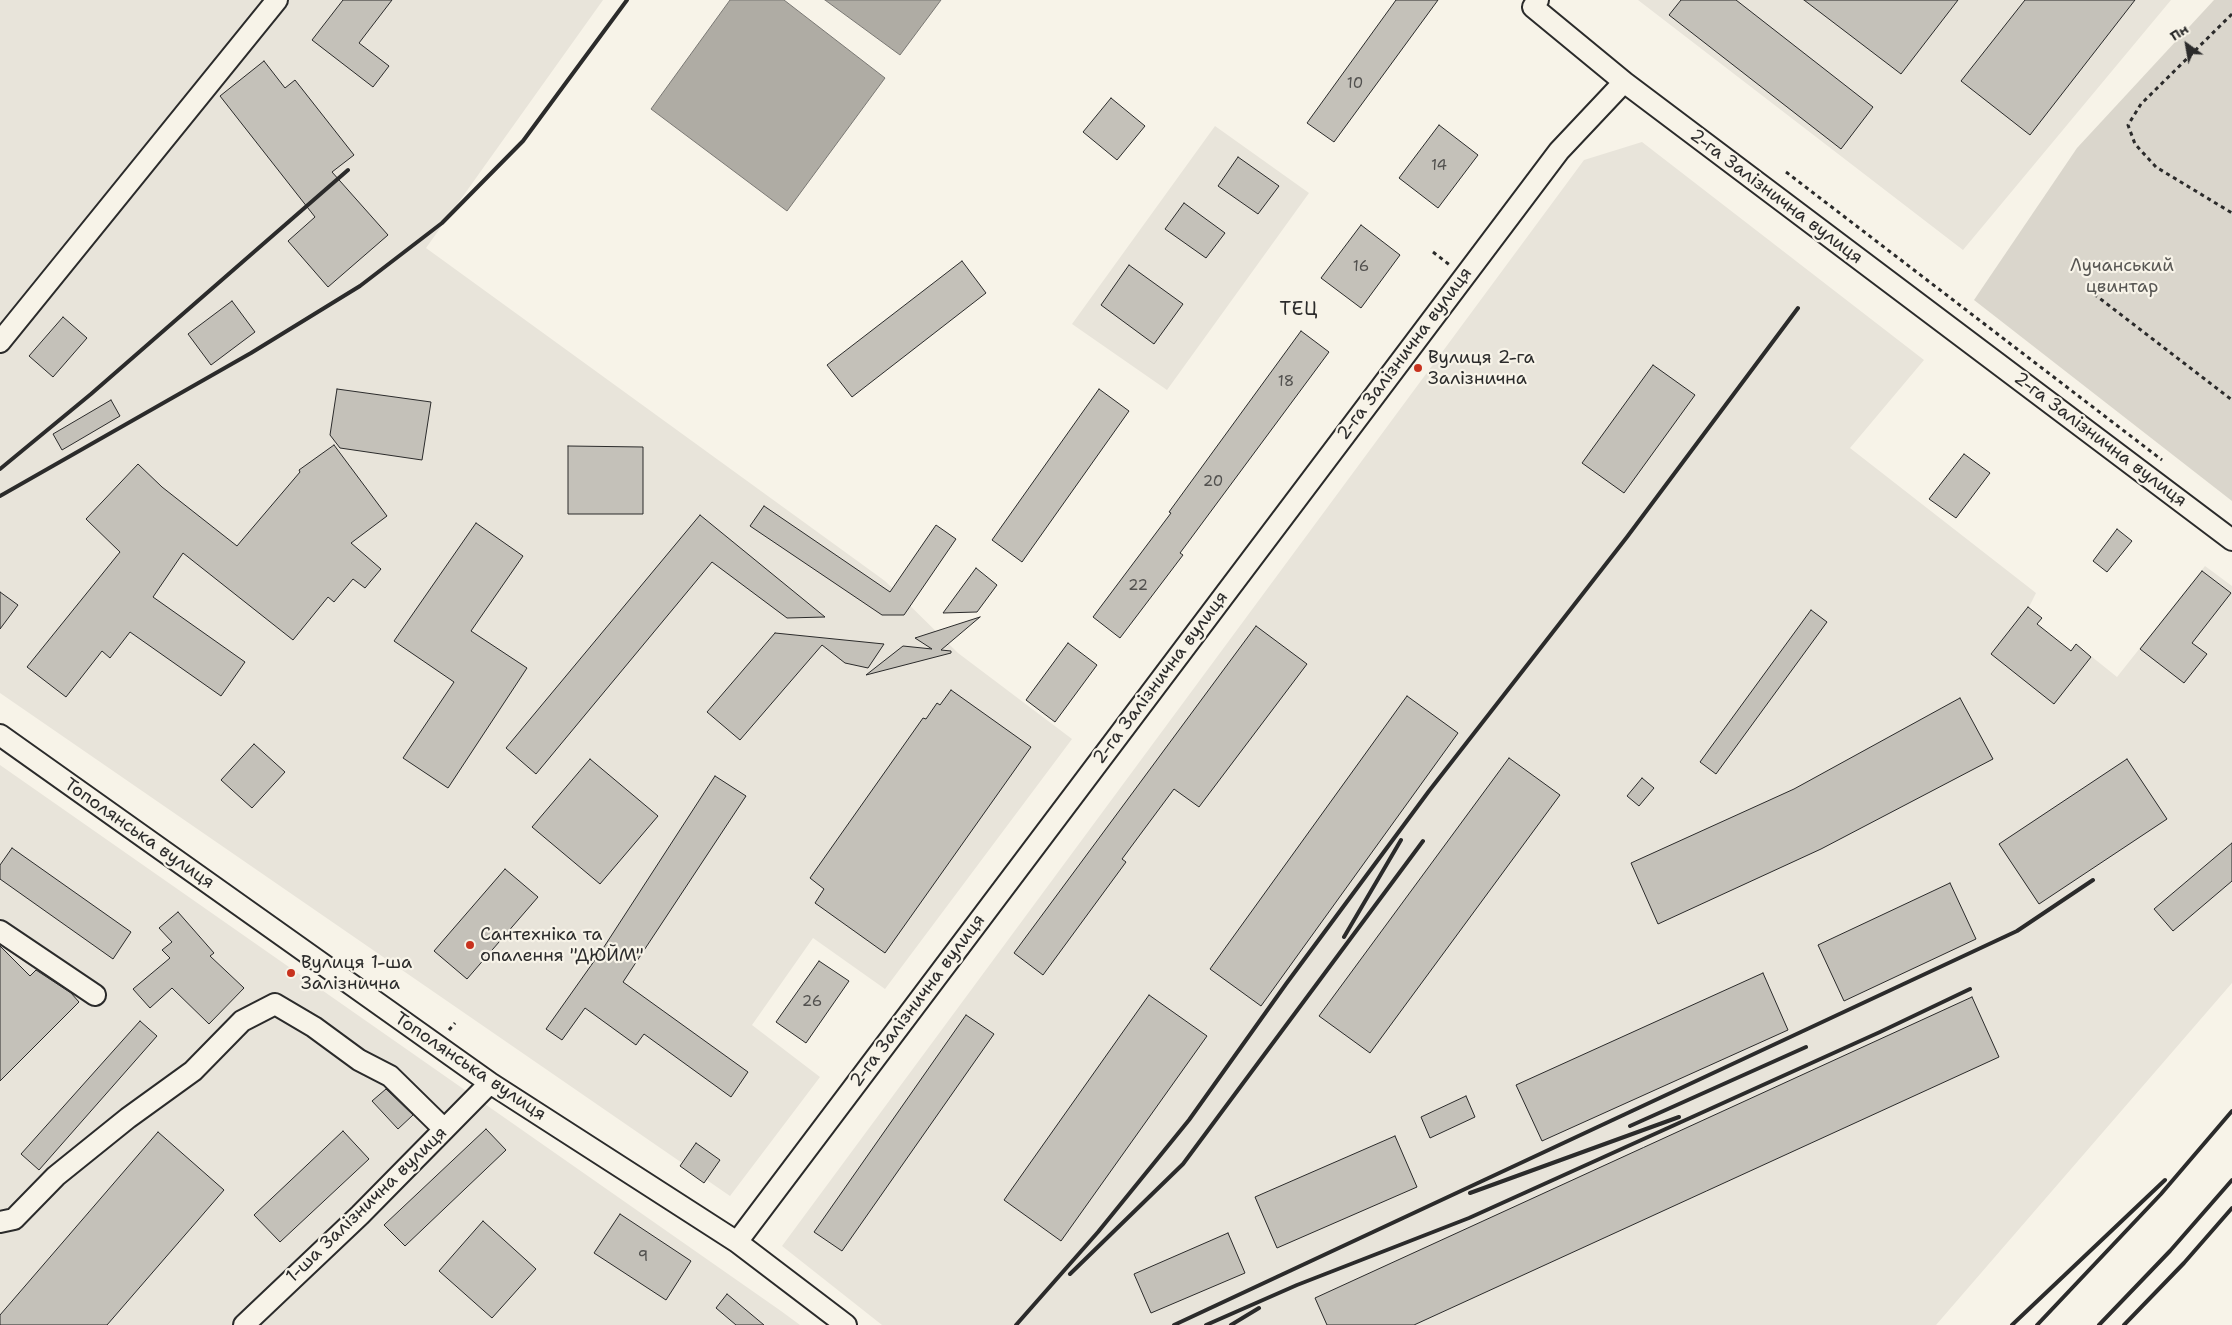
<!DOCTYPE html>
<meta charset="utf-8">
<style>
body{margin:0}
#map{position:relative;width:2232px;height:1325px;overflow:hidden;background:#f7f3e8;font-family:"Shantell Sans",sans-serif}
canvas{display:block}
.north{position:absolute;left:2162px;top:20px;width:50px;height:50px;-webkit-text-stroke:4px #f7f3e8;paint-order:stroke;rotate:328deg;font-size:14px;font-weight:700;line-height:20px;text-align:center;color:#2b2b2b}
.north::after{content:'';display:block;margin:auto;width:18px;height:22px;background:#2b2b2b;clip-path:polygon(50% 0,100% 100%,50% 72%,0 100%)}
</style>
<div id="map">
<canvas width="2232" height="1325"></canvas>
<div class="north">Пн</div>
</div>
<script>
const context = document.querySelector('canvas').getContext('2d');
context.lineJoin = 'round';
function paint(path, color) { context.fillStyle = color; context.fill(path, 'evenodd'); }
const toPath = rows => new Path2D(rows.map(r => 'M' + r).join(''));
function stroke(path, color, width, dash) { context.strokeStyle = color; context.lineWidth = width; context.lineCap = dash ? 'butt' : 'round'; context.setLineDash(dash || []); context.stroke(path); }
function label(font, color, halo, rows, align = 'center') {
  context.font = font + ' "Shantell Sans",sans-serif'; context.lineWidth = 4.5; context.setLineDash([]); context.textBaseline = 'middle'; context.strokeStyle = halo; context.fillStyle = color; for (const [text, x, y, turn = 0] of rows) {
    context.save(); context.translate(x, y); context.rotate((+turn || 0) * Math.PI / 180); context.textAlign = isNaN(turn) ? turn : align; if (halo) context.strokeText(text, 0, 0); context.fillText(text, 0, 0); context.restore();
  }
}
paint(toPath([
 [0,0,603,0,426,248,885,581,958,653,1072,739,885,989,813,938,752,1025,820,1077,730,1196,0,693],
 [1638,0,2171,0,1963,250],
 [1215,126,1309,193,1167,390,1072,324],
 [1642,142,1924,360,1850,448,2036,593,2029,607,2042,618,2037,625,2071,651,2076,644,2117,677,2205,566,2232,586,2232,983,1936,1325,882,1325,782,1246,1584,160],
 [0,765,781,1311,800,1325,0,1325]
]), '#e8e4da');
paint(toPath([
 [2214,0,2232,0,2232,501,1974,300,2077,148]
]), '#dad6cc');
const water = toPath([
 [730,0,784,0,885,78,787,211,651,109,730,0],
 [825,0,941,0,900,55,825,0]
]);
paint(water, '#afaca4');
stroke(water, '#7a7874', 1);
const building = toPath([
 [343,0,392,0,359,43,389,66,373,87,312,40,343,0],
 [1396,0,1438,0,1334,142,1307,123,1396,0],
 [1681,0,1736,0,1873,107,1841,149,1669,15,1681,0],
 [1804,0,1958,0,1901,74,1804,0],
 [2025,0,2135,0,2030,135,1961,81,2025,0],
 [264,61,285,88,295,80,354,155,332,172,388,235,328,287,288,241,315,217,220,96,264,61],
 [1111,98,1145,126,1117,160,1083,132,1111,98],
 [1439,125,1478,155,1438,208,1399,178,1439,125],
 [1238,157,1279,186,1258,214,1218,186,1238,157],
 [1184,203,1225,233,1206,258,1165,229,1184,203],
 [1361,225,1400,255,1361,308,1321,278,1361,225],
 [962,261,986,293,852,397,827,365,962,261],
 [1129,265,1183,304,1154,344,1101,305,1129,265],
 [232,301,255,332,211,365,188,334,232,301],
 [63,317,87,338,53,377,29,356,63,317],
 [1301,331,1329,352,1180,553,1183,555,1120,638,1093,617,1171,513,1169,512,1301,331],
 [1653,365,1695,395,1624,493,1582,463,1653,365],
 [337,389,431,402,422,460,340,448,330,435,337,389],
 [1099,389,1129,411,1022,562,992,540,1099,389],
 [111,400,120,416,62,450,53,434,111,400],
 [334,445,387,516,351,543,381,569,365,588,353,579,334,602,328,597,293,640,183,553,153,597,245,662,221,696,130,632,110,658,102,651,66,697,27,667,120,552,86,519,138,464,162,487,237,546,300,472,299,470,334,445],
 [568,446,643,447,643,514,568,514,568,446],
 [1964,454,1990,473,1956,518,1929,499,1964,454],
 [764,506,890,592,936,525,956,539,904,615,882,615,750,526,764,506],
 [700,515,825,617,787,618,712,562,536,774,506,748,700,515],
 [476,523,523,556,471,631,527,668,448,788,403,758,454,682,394,641,476,523],
 [2117,529,2132,541,2107,572,2093,561,2117,529],
 [976,568,997,585,977,612,943,613,976,568],
 [2202,571,2231,593,2192,643,2207,654,2184,683,2140,649,2202,571],
 [0,592,18,605,0,629,0,592],
 [2028,607,2042,618,2037,624,2071,651,2076,644,2091,657,2054,704,1991,654,2028,607],
 [1811,610,1827,622,1716,774,1700,762,1811,610],
 [980,617,941,650,951,651,951,653,866,675,903,646,932,649,915,638,980,617],
 [1256,626,1307,664,1199,807,1174,789,1122,859,1126,862,1043,975,1014,953,1256,626],
 [775,633,884,644,868,668,845,663,822,645,740,740,707,712,775,633],
 [1068,643,1097,665,1055,722,1026,700,1068,643],
 [951,690,1031,747,885,953,815,903,824,889,810,878,923,718,926,719,937,703,940,705,951,690],
 [1407,696,1458,733,1261,1006,1210,969,1407,696],
 [1960,698,1993,759,1821,849,1658,924,1631,863,1794,789,1960,698],
 [254,744,285,772,252,808,221,780,254,744],
 [1509,758,1560,795,1370,1053,1319,1016,1509,758],
 [590,759,658,816,600,884,532,827,590,759],
 [2127,759,2167,819,2039,904,1999,844,2127,759],
 [715,776,746,796,623,982,748,1072,731,1097,644,1034,636,1045,585,1008,562,1040,546,1029,602,950,715,776],
 [1642,778,1654,788,1639,806,1627,796,1642,778],
 [2232,843,2232,881,2173,931,2154,909,2232,843],
 [12,848,131,932,113,959,0,879,0,865,12,848],
 [505,869,538,897,467,979,434,951,505,869],
 [1950,883,1976,939,1844,1001,1818,945,1950,883],
 [178,912,214,953,210,956,244,988,209,1024,172,988,150,1008,133,989,170,958,162,950,172,942,159,928,178,912],
 [0,946,30,976,36,970,71,993,79,1002,0,1081,0,946],
 [819,961,849,981,806,1043,776,1022,819,961],
 [1763,973,1788,1030,1542,1141,1516,1085,1763,973],
 [1149,995,1207,1036,1061,1241,1004,1200,1149,995],
 [1972,997,1999,1057,1414,1325,1327,1325,1315,1298,1972,997],
 [966,1015,994,1034,842,1251,814,1232,966,1015],
 [140,1021,157,1036,39,1170,21,1154,140,1021],
 [386,1089,413,1115,398,1129,372,1101,386,1089],
 [1466,1096,1475,1117,1430,1138,1421,1117,1466,1096],
 [486,1129,506,1150,405,1246,384,1225,486,1129],
 [343,1131,369,1159,280,1242,254,1215,343,1131],
 [158,1132,224,1190,107,1325,0,1325,0,1315,158,1132],
 [1395,1136,1417,1187,1277,1248,1255,1197,1395,1136],
 [696,1143,720,1160,704,1183,680,1166,696,1143],
 [620,1214,691,1261,666,1300,594,1253,620,1214],
 [483,1221,536,1269,492,1318,439,1271,483,1221],
 [1228,1233,1245,1273,1151,1313,1134,1274,1228,1233],
 [727,1294,764,1325,736,1325,716,1308,727,1294]
]);
paint(building, '#c4c1b9');
stroke(building, '#2b2b2b', 1);
const minor = toPath([
 [1538,0,1533,7,1624,82],
 [0,342,277,0],
 [0,735,490,1083,737,1242,846,1325],
 [0,931,95,995],
 [0,1222,14,1219,56,1176,128,1118,193,1071,242,1021,275,1004,314,1027,359,1060,390,1076,444,1129],
 [737,1242,1559,151,1624,82,2232,540],
 [244,1325,360,1215,490,1083]
]);
stroke(minor, '#2b2b2b', 24);
stroke(toPath([
 [2232,14,2141,104,2128,125,2135,144,2156,167,2232,213],
 [1786,172,2162,460],
 [1433,252,1451,266],
 [2094,294,2232,400],
 [449,1030,455,1023]
]), '#2b2b2b', 3, [4, 4]);
stroke(minor, '#f7f3e8', 20);
stroke(toPath([
 [0,469,91,394,348,170],
 [0,496,251,353,360,286,442,223,523,141,627,0],
 [1344,937,1401,840],
 [1630,1126,1806,1047],
 [1470,1193,1679,1117],
 [1070,1274,1183,1164,1423,841],
 [1016,1325,1098,1232,1189,1120,1286,984,1429,791,1627,537,1798,308],
 [1174,1325,2017,931,2093,880],
 [1206,1325,1297,1285,1469,1218,1880,1032,1970,989],
 [1231,1325,1259,1308],
 [2012,1325,2165,1180],
 [2037,1325,2161,1194,2232,1111],
 [2099,1325,2170,1251,2232,1180],
 [2124,1325,2184,1263,2232,1208]
]), '#2b2b2b', 4);
for (const [x, y, r, color] of [
 [1418,368,5,"#c8321e"],
 [470,945,5,"#c8321e"],
 [291,973,5,"#c8321e"]
]) { const dot = new Path2D(); dot.arc(x, y, r, 0, 2 * Math.PI); context.fillStyle = color; context.fill(dot); stroke(dot, '#f7f3e8', 2); }
label('15px', '#51504e', null, [
 ["10",1355,84],
 ["14",1439,166],
 ["16",1361,267],
 ["18",1286,382],
 ["20",1213,482],
 ["22",1138,586],
 ["26",812,1002],
 ["9",643,1257]
]);
label('18px', '#2b2b2b', '#f7f3e8', [
 ["2-га Залізнична вулиця",1776,197,37],
 ["2-га Залізнична вулиця",1405,354,-53],
 ["2-га Залізнична вулиця",2100,440,37],
 ["2-га Залізнична вулиця",1161,678,-53],
 ["Тополянська вулиця",139,834,35],
 ["2-га Залізнична вулиця",918,1001,-53],
 ["Тополянська вулиця",470,1067,34],
 ["1-ша Залізнична вулиця",367,1205,-44]
]);
label('18px', '#575653', '#f7f3e8', [
 ["Лучанський",2122,266],
 ["цвинтар",2122,287]
]);
label('18px', '#2b2b2b', '#f7f3e8', [
 ["Вулиця 2-га",1428,358],
 ["Залізнична",1428,379],
 ["Сантехніка та",480,935],
 ["опалення \"ДЮЙМ\"",480,956],
 ["Вулиця 1-ша",301,963],
 ["Залізнична",301,984]
], 'left');
context.letterSpacing = '1px';
label('19px', '#2b2b2b', '#f7f3e8', [
 ["ТЕЦ",1299,310]
]);
context.letterSpacing = '0px';
</script>
